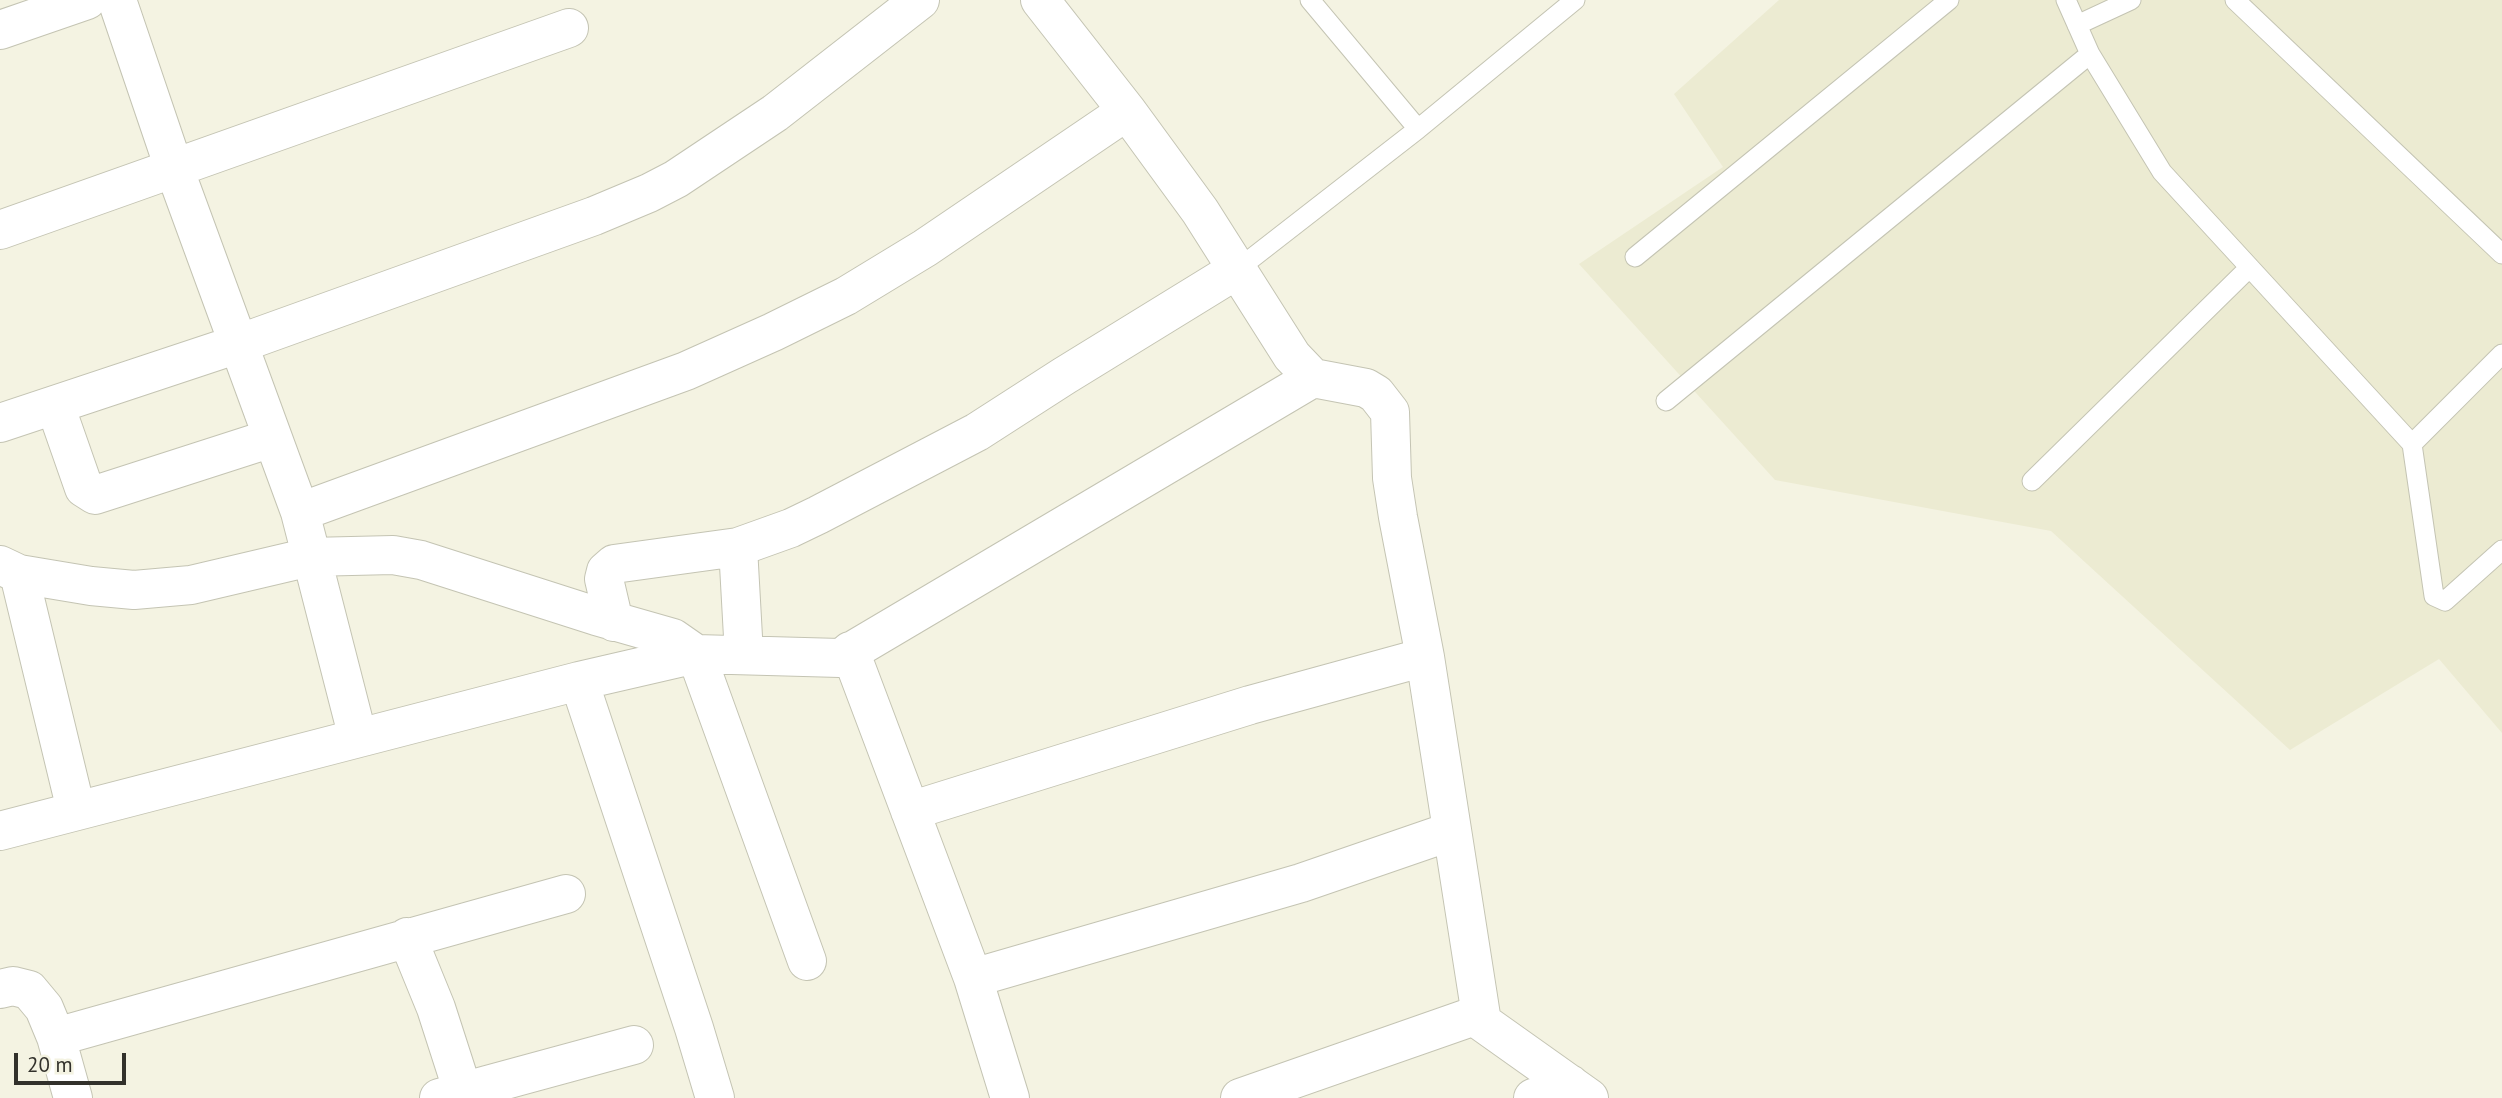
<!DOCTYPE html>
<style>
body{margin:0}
#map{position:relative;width:2502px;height:1098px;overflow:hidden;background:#f4f3e2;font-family:"PT Sans",sans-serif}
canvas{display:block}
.scale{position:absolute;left:14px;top:1053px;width:112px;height:32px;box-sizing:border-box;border:4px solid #32312b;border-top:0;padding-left:9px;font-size:21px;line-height:24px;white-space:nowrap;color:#32312b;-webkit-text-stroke:5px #f4f3e2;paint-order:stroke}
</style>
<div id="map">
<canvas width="2502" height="1098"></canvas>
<div class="scale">20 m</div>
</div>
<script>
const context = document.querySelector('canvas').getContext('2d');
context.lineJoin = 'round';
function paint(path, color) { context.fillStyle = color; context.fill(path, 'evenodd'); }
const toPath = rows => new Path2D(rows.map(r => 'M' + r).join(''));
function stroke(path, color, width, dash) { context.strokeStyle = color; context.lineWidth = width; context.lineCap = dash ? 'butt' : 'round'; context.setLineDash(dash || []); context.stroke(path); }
paint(toPath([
 [1779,0,2502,0,2502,733,2439,659,2290,750,2051,531,1775,480,1579,264,1723,167,1674,94]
]), '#ecebd2');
const service = toPath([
 [1310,0,1418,129],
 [2066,0,2090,54,2162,172,2412,444],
 [2235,0,2502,254],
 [2077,25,2131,0],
 [1635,257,1949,0],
 [1238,269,1418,129,1575,0],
 [2502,354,2412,444,2434,596,2445,601,2502,550],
 [1666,401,2090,54],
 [2032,481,2249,268]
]);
const minor = toPath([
 [117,0,174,168,300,512,358,738],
 [1040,0,1127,111,1200,211,1292,356,1313,378,1366,388,1376,394,1390,412,1392,478,1398,517,1425,657,1482,1022,1589,1098],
 [0,30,87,0],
 [0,230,569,28],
 [55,405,84,488,95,495,272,438],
 [0,423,238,344,594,216,649,193,676,179,775,113,920,0],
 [300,512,686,371,773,332,846,296,925,248,1127,111],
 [738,547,744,655],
 [0,565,19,574,91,586,134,590,191,585,310,557,393,555,421,560,596,616,673,638,696,654,807,961],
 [19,574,76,810],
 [614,622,604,579,606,571,614,564,738,547,791,528,818,515,977,432,1064,376,1238,269],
 [850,651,973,978,1010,1098],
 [579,681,694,1028,715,1098],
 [910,811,1250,705,1425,657],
 [0,831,579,681,696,654,840,658,1313,378],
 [407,937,436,1008,465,1098],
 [973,978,1301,883,1452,831],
 [0,989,13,986,29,990,44,1008,56,1037,73,1098],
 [56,1037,566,894],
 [439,1098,634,1045],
 [1240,1098,1480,1014],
 [1533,1098,1570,1084]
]);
stroke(service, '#c4c4b3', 21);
stroke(minor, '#c4c4b3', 40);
stroke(service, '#fff', 19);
stroke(minor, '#fff', 38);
</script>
